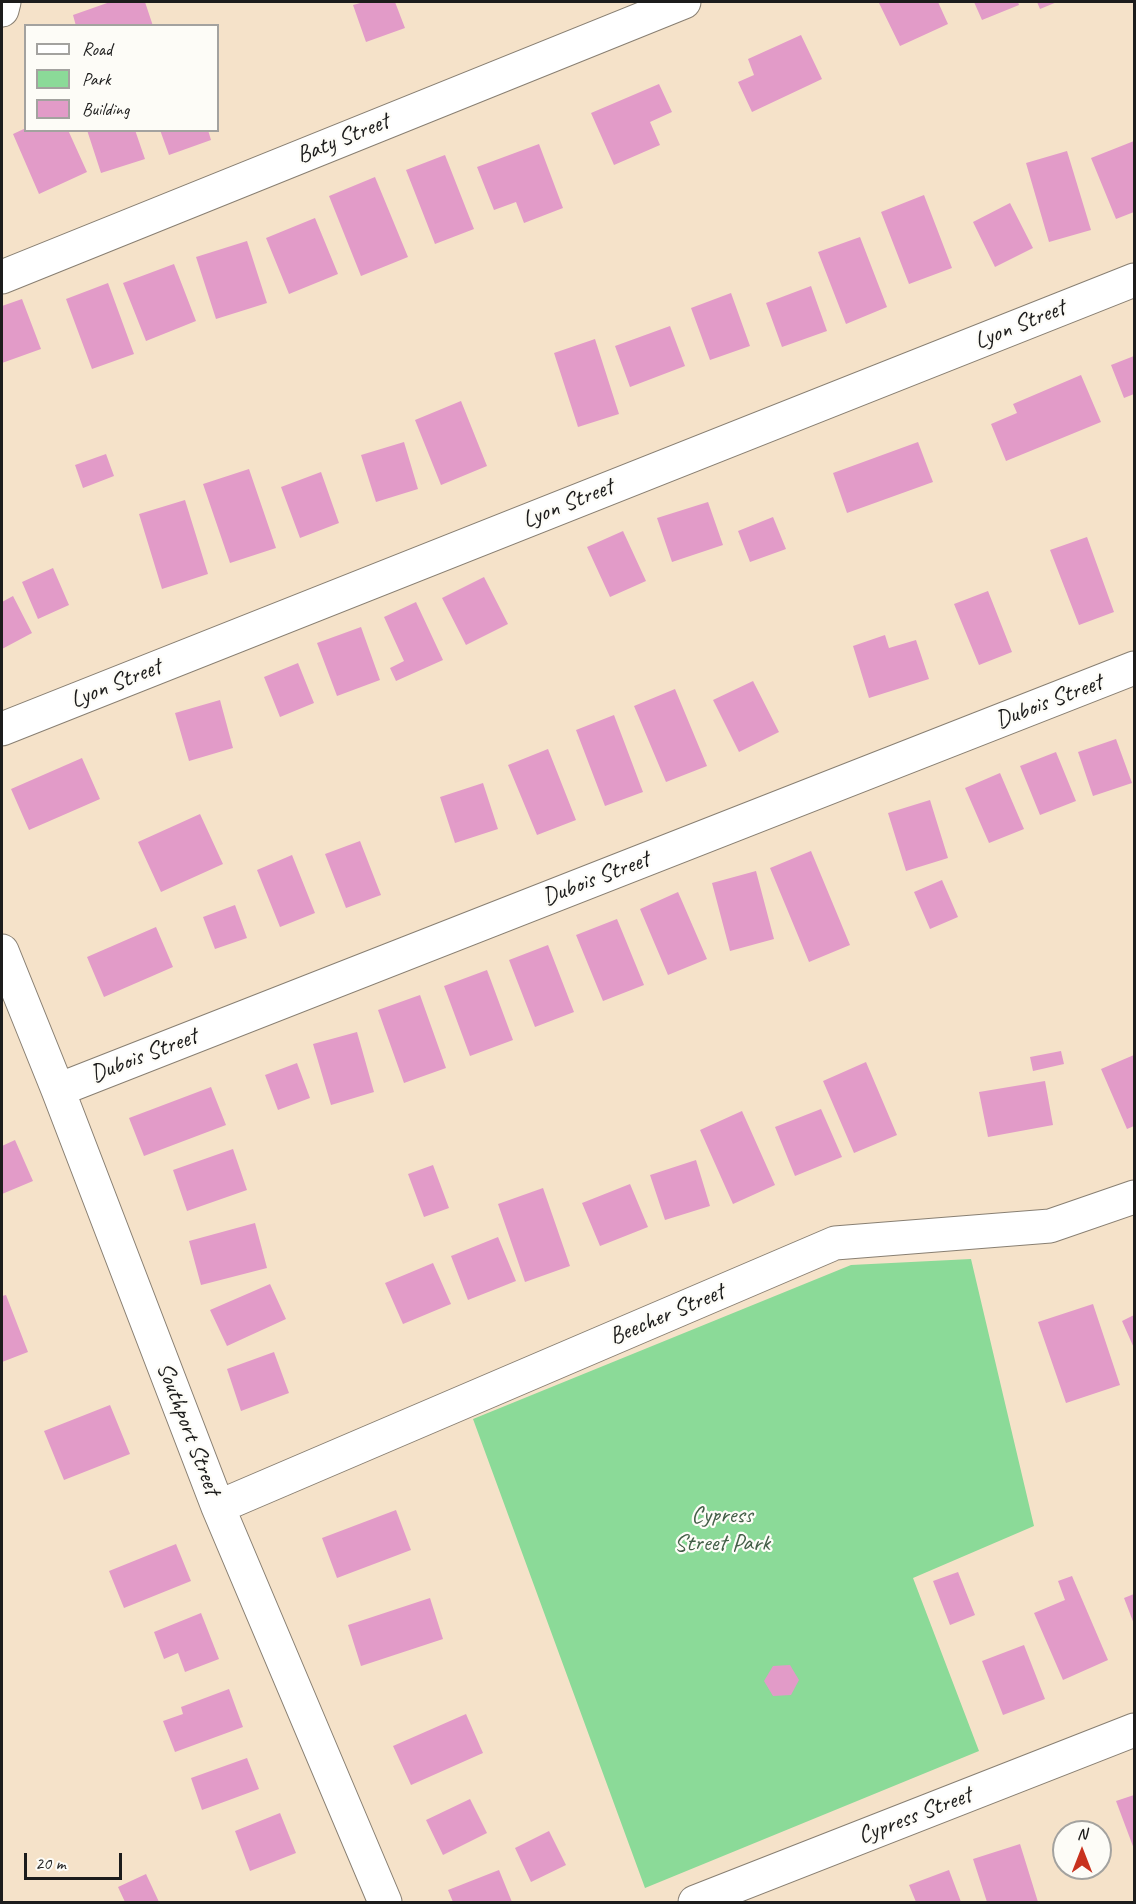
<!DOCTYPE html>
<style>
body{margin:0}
#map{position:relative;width:1136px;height:1904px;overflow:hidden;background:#f5e2c9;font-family:Caveat,sans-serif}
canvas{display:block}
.frame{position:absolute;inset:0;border:3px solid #1c1c1c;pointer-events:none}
.legend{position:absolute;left:24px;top:24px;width:195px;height:108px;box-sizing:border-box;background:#fdfcf7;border:2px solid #a3a29f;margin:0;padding:8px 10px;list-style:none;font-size:18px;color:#1c1c1c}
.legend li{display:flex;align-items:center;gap:12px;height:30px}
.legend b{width:30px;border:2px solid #a3a29f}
.north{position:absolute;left:1052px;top:1820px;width:60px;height:60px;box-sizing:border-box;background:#fdfcf7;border:2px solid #a3a29f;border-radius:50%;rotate:0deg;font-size:16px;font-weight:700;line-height:24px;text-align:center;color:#1c1c1c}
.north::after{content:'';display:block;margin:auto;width:21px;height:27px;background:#c8321e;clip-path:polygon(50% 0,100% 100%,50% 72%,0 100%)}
.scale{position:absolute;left:24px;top:1853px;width:98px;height:27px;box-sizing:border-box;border:3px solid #1c1c1c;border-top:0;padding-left:8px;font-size:18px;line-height:21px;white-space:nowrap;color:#1c1c1c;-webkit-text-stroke:4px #fdfcf7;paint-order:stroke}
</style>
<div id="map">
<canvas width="1136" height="1904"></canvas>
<div class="frame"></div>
<ul class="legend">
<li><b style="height:8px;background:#fff"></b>Road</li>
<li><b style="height:16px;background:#8bda98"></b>Park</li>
<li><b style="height:16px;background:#e29bc8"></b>Building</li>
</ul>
<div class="north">N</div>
<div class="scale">20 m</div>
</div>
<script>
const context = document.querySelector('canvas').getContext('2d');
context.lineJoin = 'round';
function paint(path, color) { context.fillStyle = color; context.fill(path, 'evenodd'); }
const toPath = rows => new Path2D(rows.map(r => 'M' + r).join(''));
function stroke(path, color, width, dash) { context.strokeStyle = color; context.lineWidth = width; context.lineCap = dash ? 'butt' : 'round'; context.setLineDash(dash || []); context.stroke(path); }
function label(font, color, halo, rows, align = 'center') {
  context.font = font + ' Caveat,sans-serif'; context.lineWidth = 4.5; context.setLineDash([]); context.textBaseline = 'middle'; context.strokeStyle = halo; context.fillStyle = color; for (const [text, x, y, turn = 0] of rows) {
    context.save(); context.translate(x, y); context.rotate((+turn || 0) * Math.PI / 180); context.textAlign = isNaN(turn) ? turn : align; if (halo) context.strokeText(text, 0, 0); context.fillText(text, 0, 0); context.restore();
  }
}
paint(toPath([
 [971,1259,1034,1526,913,1578,979,1751,645,1888,473,1419,851,1265]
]), '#8bda98');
paint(toPath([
 [110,2,145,2,153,26,76,26,73,15],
 [364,2,395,2,405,28,366,42,353,5],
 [883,2,938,2,948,24,900,46,879,3],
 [974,2,1018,2,1019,5,982,20],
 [1037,2,1057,2,1040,9],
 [801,35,822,79,752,112,738,82,754,75,748,59],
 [659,84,672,112,650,122,660,145,614,165,591,113],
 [26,128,26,130,68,130,87,172,39,194,13,134],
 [87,130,135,130,145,159,101,173],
 [160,130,208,130,211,140,169,155],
 [1134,141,1134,212,1116,219,1091,158],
 [539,144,563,208,524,223,516,202,494,210,477,167],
 [1067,151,1091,230,1049,242,1026,163],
 [445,155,474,229,435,244,406,170],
 [375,177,408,257,361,276,329,196],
 [924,195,952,268,909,284,881,212],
 [1010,203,1033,248,995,267,973,222],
 [315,218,338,274,289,294,266,238],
 [860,237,887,307,846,324,818,252],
 [247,241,267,303,216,319,196,257],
 [174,264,196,321,146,341,123,283],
 [108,283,134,354,92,369,66,299],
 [811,286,827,331,782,347,766,303],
 [731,293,750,346,710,360,691,308],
 [22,299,41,349,2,363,2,306],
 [670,326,685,366,630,387,615,346],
 [595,339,619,414,578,427,554,353],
 [1134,356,1134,394,1124,398,1111,365],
 [1081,375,1101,422,1006,461,991,424,1017,413,1013,404],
 [461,401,487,466,441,485,415,420],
 [404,442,418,489,376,502,361,455],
 [918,442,933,482,847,513,833,473],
 [106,454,114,476,83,488,75,465],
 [249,469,276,548,230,563,203,484],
 [321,472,339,523,300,538,281,487],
 [185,500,208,574,162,589,139,514],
 [708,502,723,545,672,562,657,518],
 [773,517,786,549,750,562,738,531],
 [623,531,646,581,610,597,587,547],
 [1087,537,1114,612,1079,625,1050,550],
 [53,568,69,605,38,619,22,582],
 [484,577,508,624,466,645,442,598],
 [988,591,1012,652,979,665,954,604],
 [13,596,32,633,2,649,2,602],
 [416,602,443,660,396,681,390,668,404,661,384,617],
 [361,627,380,680,337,696,317,643],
 [885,635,889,648,916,640,929,679,869,698,853,646],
 [298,663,314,703,280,717,264,677],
 [753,681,779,732,739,752,713,700],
 [675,689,707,766,666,782,634,706],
 [220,700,233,748,189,761,175,713],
 [614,715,643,792,605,806,576,730],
 [1116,739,1132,783,1093,796,1078,752],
 [548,749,576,820,537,835,508,765],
 [1056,752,1076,801,1040,815,1020,766],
 [82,758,100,799,29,830,11,789],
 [1000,773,1024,829,989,843,965,788],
 [483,783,498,829,455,843,440,797],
 [930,800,948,858,906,871,888,813],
 [200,814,223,864,161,892,138,842],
 [360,841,381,895,346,908,325,854],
 [811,851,850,945,809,962,770,868],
 [292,855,315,913,280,927,257,870],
 [756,871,774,939,730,951,712,883],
 [942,880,958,917,930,929,914,892],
 [678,892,707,959,668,975,640,909],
 [235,905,247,938,215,949,203,917],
 [617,919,644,985,603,1001,576,935],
 [156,927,173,967,104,997,87,957],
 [548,945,574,1012,535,1027,509,960],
 [487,970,513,1040,470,1056,444,986],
 [420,995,446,1068,404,1083,378,1010],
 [357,1032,374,1092,331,1105,313,1044],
 [1061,1051,1064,1064,1033,1071,1030,1057],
 [1134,1055,1134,1126,1127,1129,1101,1069],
 [866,1062,897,1135,854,1153,823,1081],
 [297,1063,310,1098,278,1110,265,1075],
 [1045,1081,1053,1125,988,1137,979,1092],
 [211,1087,226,1125,144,1156,129,1118],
 [821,1109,842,1157,795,1176,775,1127],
 [742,1111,775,1185,733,1204,700,1130],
 [15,1140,33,1181,2,1194,2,1146],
 [233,1149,247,1190,187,1211,173,1170],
 [696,1160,710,1206,665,1220,650,1175],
 [433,1165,449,1208,424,1217,408,1174],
 [630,1184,648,1227,600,1246,582,1203],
 [543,1188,570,1266,525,1282,498,1204],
 [255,1223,267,1268,201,1285,189,1241],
 [498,1237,516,1281,468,1300,451,1256],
 [433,1263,451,1304,403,1324,385,1283],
 [270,1284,286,1319,227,1346,210,1310],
 [6,1295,28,1352,2,1362,2,1296],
 [1093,1304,1120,1385,1066,1403,1038,1322],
 [1134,1315,1134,1348,1122,1321],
 [274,1352,289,1393,241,1411,227,1369],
 [110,1405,130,1454,64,1480,44,1431],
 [396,1510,411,1550,337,1578,322,1538],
 [176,1544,191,1581,124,1608,109,1571],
 [958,1572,975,1615,950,1625,933,1581],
 [1072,1576,1108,1660,1063,1680,1034,1613,1065,1600,1058,1581],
 [1134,1594,1134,1624,1124,1598],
 [430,1598,443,1639,361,1666,348,1625],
 [201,1613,219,1659,185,1672,178,1653,164,1659,154,1632],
 [1024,1645,1045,1699,1003,1715,982,1661],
 [790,1665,799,1680,791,1695,773,1696,764,1681,773,1666],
 [229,1689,243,1727,175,1752,163,1721,183,1714,181,1707],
 [466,1714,483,1753,411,1785,393,1746],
 [247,1758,259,1789,202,1810,191,1778],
 [1134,1795,1134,1849,1116,1801],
 [470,1799,487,1833,443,1855,426,1820],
 [280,1813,296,1853,250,1871,235,1831],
 [549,1831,566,1865,531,1882,515,1848],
 [1020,1844,1038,1902,987,1902,973,1859],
 [499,1870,512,1902,453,1902,448,1890],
 [949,1870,961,1902,916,1902,909,1885],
 [146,1874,159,1902,125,1902,118,1887]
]), '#e29bc8');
const minor = toPath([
 [2,10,4,2],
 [2,277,684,2],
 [2,729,1134,280],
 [2,951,58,1090,218,1507,385,1902],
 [58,1090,1134,668],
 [218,1507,835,1243,1050,1226,1134,1197],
 [695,1902,1134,1730]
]);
stroke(minor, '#887f72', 35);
stroke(minor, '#fff', 33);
label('24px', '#1c1c1c', '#fdfcf7', [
 ["Baty Street",343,139,-22],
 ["Lyon Street",1020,325,-22],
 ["Lyon Street",568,504,-22],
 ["Lyon Street",116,684,-22],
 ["Dubois Street",1049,702,-21],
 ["Dubois Street",596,879,-21],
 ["Dubois Street",144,1056,-21],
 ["Beecher Street",667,1315,-23],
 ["Southport Street",188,1429,69],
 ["Cypress Street",915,1816,-21]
]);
label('24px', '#435e47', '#fdfcf7', [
 ["Cypress",722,1516],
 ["Street Park",722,1544]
]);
</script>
